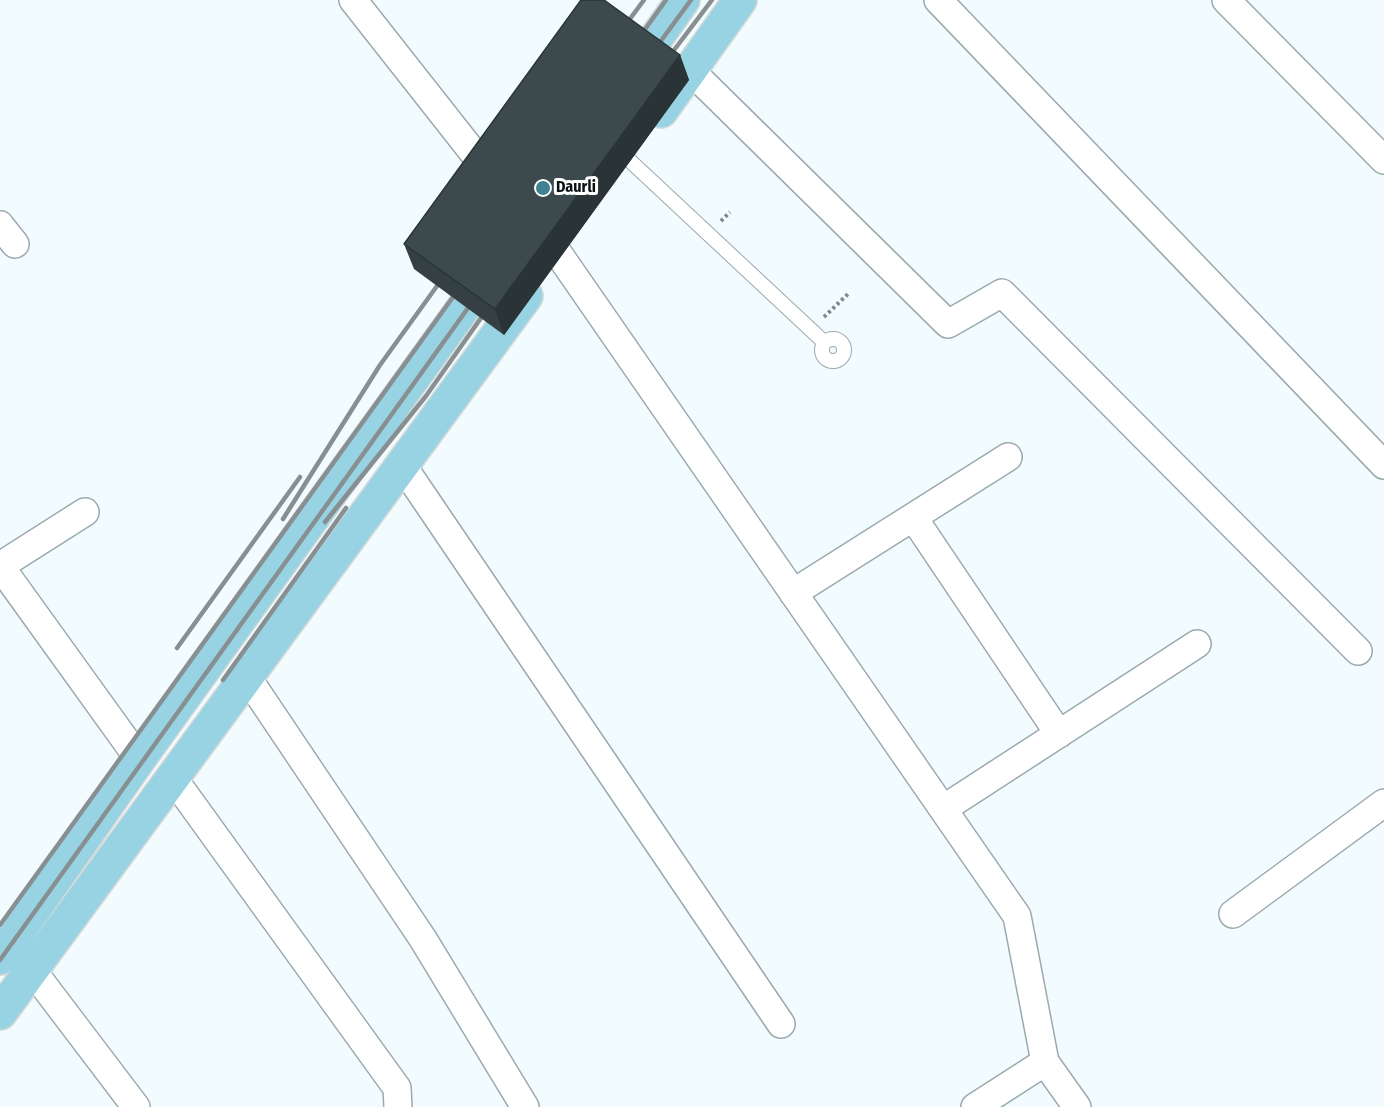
<!DOCTYPE html>
<style>
body{margin:0}
canvas{display:block;background:#f2fcff}
</style>
<canvas width="1384" height="1107"></canvas>
<script>
const context = document.querySelector('canvas').getContext('2d');
context.lineJoin = 'round';
const toPath = rows => new Path2D(rows.map(r => 'M' + r).join(''));
function stroke(path, color, width, dash) { context.strokeStyle = color; context.lineWidth = width; context.lineCap = dash ? 'butt' : 'round'; context.setLineDash(dash || []); context.stroke(path); }
function paint(path, color) { context.fillStyle = color; context.fill(path, 'evenodd'); }
function label(font, color, halo, rows, align = 'center') {
  context.font = font + ' "Fira Sans Condensed",sans-serif'; context.lineWidth = 6; context.setLineDash([]); context.textBaseline = 'middle'; context.strokeStyle = halo; context.fillStyle = color; for (const [text, x, y, turn = 0] of rows) {
    context.save(); context.translate(x, y); context.rotate((+turn || 0) * Math.PI / 180); context.textAlign = isNaN(turn) ? turn : align; if (halo) context.strokeText(text, 0, 0); context.fillText(text, 0, 0); context.restore();
  }
}
const lane = toPath([
 [627,158,824,342],
 '822 350a11 11 0 1 1 22 0a11 11 0 1 1-22 0Z'
]);
const street = toPath([
 [353,0,494,179],
 [938,0,1384,465],
 [1226,0,1384,160],
 [690,70,948,324,1002,293,1358,651],
 [0,225,15,244],
 [558,253,1017,916,1045,1062,1077,1107],
 [402,465,781,1024],
 [913,517,1059,734],
 [0,566,139,759],
 [0,566,85,512],
 [793,593,1008,457],
 [247,677,423,939,525,1107],
 [173,778,397,1088,398,1107],
 [943,809,1197,644],
 [1233,914,1384,803],
 [32,970,136,1107],
 [975,1107,1045,1062]
]);
const primary = toPath([
 [630,75,683,0],
 [661,111,740,0],
 [0,958,139,759,490,271],
 [0,1013,526,296]
]);
stroke(lane, '#9aaaaf', 16);
stroke(street, '#9aaaaf', 30);
stroke(primary, '#d8d9d9', 36);
stroke(toPath([
 [721,221,730,212],
 [824,317,849,293]
]), '#81898b', 4, [3, 3]);
stroke(lane, '#fff', 14);
stroke(street, '#fff', 27);
stroke(primary, '#97d3e3', 33);
stroke(toPath([
 [621,31,644,0],
 [636,42,666,0],
 [652,53,691,0],
 [665,62,712,0],
 [283,519,380,365,437,286],
 [325,522,426,396,481,318],
 [177,648,300,477],
 [223,680,346,508],
 [0,925,453,297],
 [0,960,468,308]
]), '#888f92', 4.5);
paint(toPath([
 [680,55,689,80,504,335,414,269,404,244]
]), '#344043');
paint(toPath([
 [680,55,689,80,504,335,495,309]
]), '#2a3437');
const building = toPath([
 [581,0,604,0,680,55,495,309,404,244,581,0]
]);
paint(building, '#3c4a4e');
stroke(building, '#2a3437', 1.5);
for (const [x, y, r, color] of [
 [543,188,8,"#3f8092"]
]) { const dot = new Path2D(); dot.arc(x, y, r, 0, 2 * Math.PI); context.fillStyle = color; context.fill(dot); stroke(dot, '#fff', 2); }
label('bold 16px', '#0c1113', '#fff', [
 ["Daurli",556,188]
], 'left');
</script>
